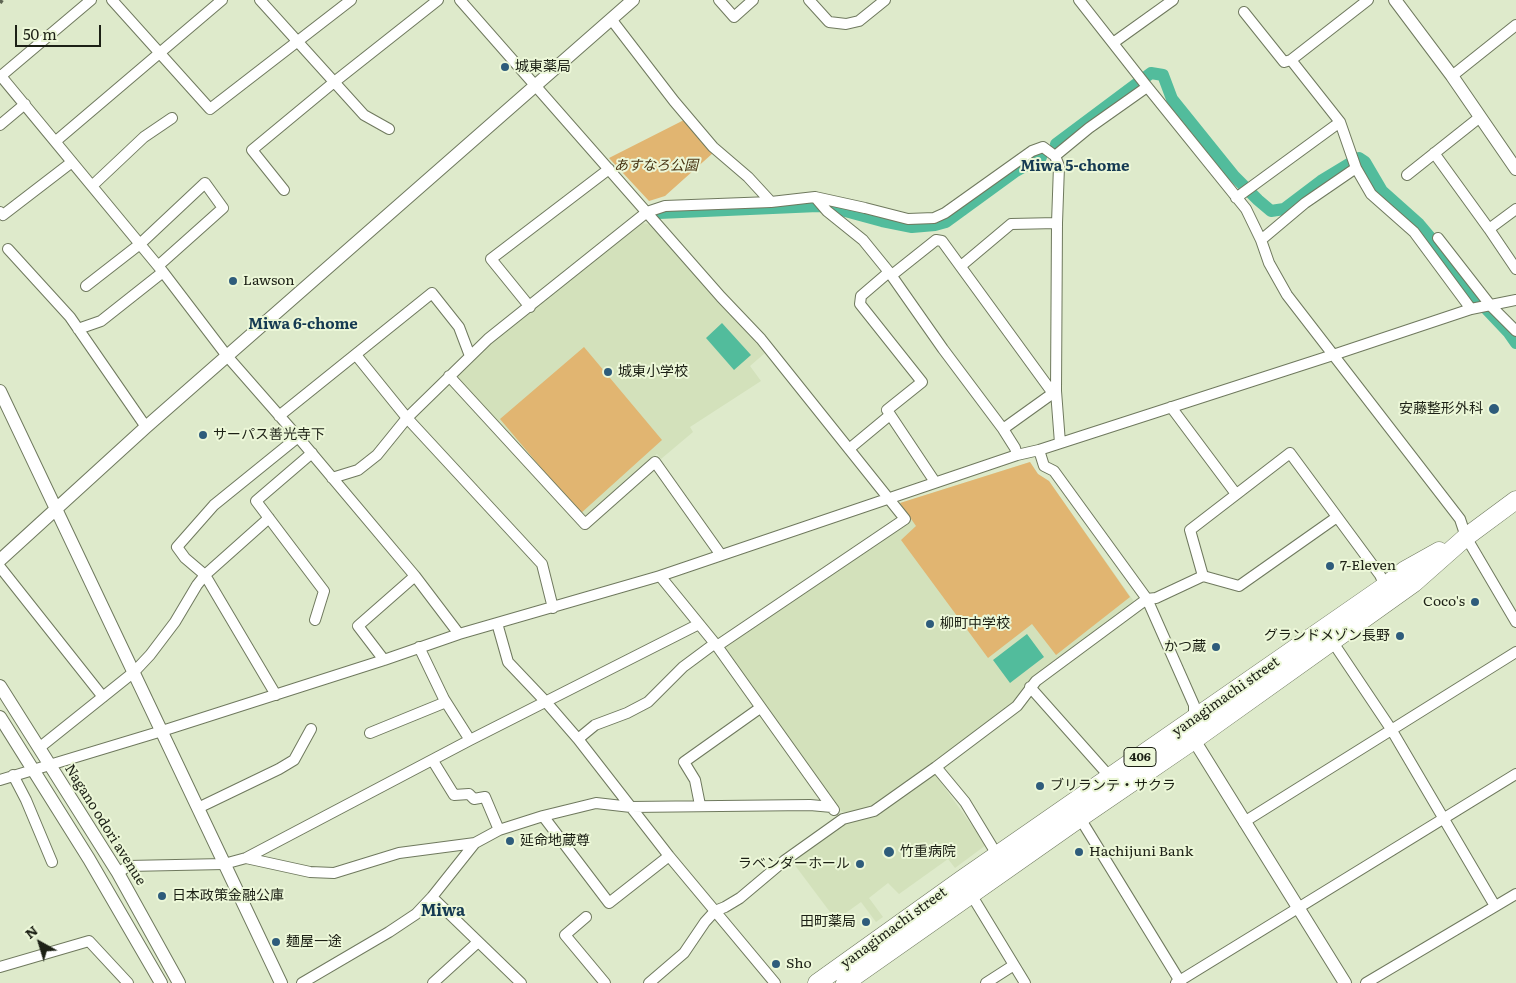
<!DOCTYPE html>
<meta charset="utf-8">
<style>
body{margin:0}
#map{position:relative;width:1516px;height:983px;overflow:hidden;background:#deeacb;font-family:Literata,serif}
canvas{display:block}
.north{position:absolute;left:15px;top:918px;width:50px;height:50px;-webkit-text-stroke:4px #ecf7d8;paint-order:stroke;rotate:321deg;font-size:14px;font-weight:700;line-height:20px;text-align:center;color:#1c2015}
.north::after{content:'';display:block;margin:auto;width:18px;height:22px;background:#1c2015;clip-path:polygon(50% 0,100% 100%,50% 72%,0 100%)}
.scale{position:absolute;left:15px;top:25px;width:86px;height:22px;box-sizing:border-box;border:2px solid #1c2015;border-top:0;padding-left:6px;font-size:15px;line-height:18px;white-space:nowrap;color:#1c2015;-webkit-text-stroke:4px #ecf7d8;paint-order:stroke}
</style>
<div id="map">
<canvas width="1516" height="983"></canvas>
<div class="north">N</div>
<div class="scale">50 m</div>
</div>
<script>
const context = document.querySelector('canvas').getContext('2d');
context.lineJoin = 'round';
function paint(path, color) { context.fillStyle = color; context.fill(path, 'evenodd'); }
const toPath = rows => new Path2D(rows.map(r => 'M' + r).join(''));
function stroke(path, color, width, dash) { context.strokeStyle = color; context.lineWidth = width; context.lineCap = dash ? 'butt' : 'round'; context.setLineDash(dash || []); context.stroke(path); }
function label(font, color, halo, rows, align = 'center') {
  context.font = font + ' Literata,"Noto Sans JP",serif'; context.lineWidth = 4; context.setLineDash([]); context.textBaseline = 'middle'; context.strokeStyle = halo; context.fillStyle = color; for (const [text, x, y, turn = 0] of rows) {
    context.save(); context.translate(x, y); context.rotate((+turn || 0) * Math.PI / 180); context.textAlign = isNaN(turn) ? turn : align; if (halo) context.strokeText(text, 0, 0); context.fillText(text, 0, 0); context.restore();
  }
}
paint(toPath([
 [641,223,649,224,765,353,750,366,761,381,690,427,693,432,661,459,657,454,585,516,581,517,457,377,494,339],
 [1030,462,1038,474,1049,481,1135,603,1014,704,871,808,846,813,841,811,722,649,723,645,910,519,900,503],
 [934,773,986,845,955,868,948,859,899,894,888,883,869,898,883,917,876,922,861,902,836,920,791,860,845,821]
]), '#d3e1bb');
paint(toPath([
 [684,120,713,153,665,196,649,201,609,158],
 [584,347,662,440,580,514,500,419],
 [1030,462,1038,474,1049,481,1130,597,1056,655,1032,624,988,658,901,540,916,526,900,503]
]), '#e1b571');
paint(toPath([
 [722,323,751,355,734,370,706,338],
 [1027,634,1044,657,1010,683,993,660]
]), '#52bc9c');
stroke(toPath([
 [1056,144,1151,73,1163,75,1172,99,1234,176,1258,200,1271,211,1284,209,1321,181,1359,158,1365,162,1382,191,1419,224,1440,249,1475,297,1509,333,1516,343],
 [659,213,818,206,834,208,882,221,912,227,935,225,946,222,1016,171,1041,157]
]), '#52bc9c', 12);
const minor = toPath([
 [112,0,210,109,351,0],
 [260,0,364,115,389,129],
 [460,0,721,297,761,339,905,519,717,646],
 [719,0,734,17,753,0],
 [809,0,829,22,846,24,859,21,885,0],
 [1079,0,1145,84,1246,209,1261,240,1269,263,1287,295,1460,519,1466,537,1516,622],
 [1244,12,1284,62,1291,60,1340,122,1356,168,1371,194,1414,232,1471,309],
 [611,19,674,101,713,147,748,177,771,202],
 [1113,43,1173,0],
 [1291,60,1368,0],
 [0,75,163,272,227,356,298,437,415,576,459,634],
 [1,76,91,0],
 [1452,76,1516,25],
 [0,125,25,104],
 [56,141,222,0],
 [1434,153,1489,229],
 [1055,156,1089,128,1147,87],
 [1407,175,1480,117],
 [92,186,144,137,172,118],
 [284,190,252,150,333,83,438,0],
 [815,197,827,211,863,240,889,272,943,349,1003,429,1015,448,1017,455],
 [1236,198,1340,122],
 [1516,209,1489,229,1516,269],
 [0,212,3,215,72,162],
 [1438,238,1491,306,1516,331],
 [1261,240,1305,203,1356,168],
 [8,249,70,317,146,427],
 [961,266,1011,224,1057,223],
 [889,272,861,296,860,304,922,382,887,410,935,482],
 [892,275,936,240,942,241,1052,392],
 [86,286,140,244,205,183,223,208,158,266],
 [530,307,491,259,609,169],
 [78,329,101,321,163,272],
 [356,355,407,418,542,564,553,608],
 [449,376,585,524,655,462,721,555],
 [1171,407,1236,494],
 [279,416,432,293,459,327,470,356],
 [1003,429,1056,391],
 [849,449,890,415],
 [1039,450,1044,466,1054,471,1147,599,1194,705,1194,719],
 [312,453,256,501,324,591,315,620],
 [332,478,358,470,377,455,407,418,488,339,647,212,665,206,771,202,815,197,865,208,908,219,934,218,945,213,1032,151,1043,147,1055,156,1059,166,1057,223,1056,391,1060,443],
 [0,567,103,697],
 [660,576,717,646,834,810],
 [1203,576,1190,530,1290,453,1380,575,1385,586],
 [497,623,508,662,546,702,578,739,669,856,775,983],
 [1330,638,1391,729,1495,906],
 [419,647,444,699,470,740],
 [384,660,358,626,415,576],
 [1030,687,1110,777],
 [276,695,205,575,185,558,177,547,214,505,298,437],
 [370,733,446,702],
 [578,739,595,725,627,713,648,702,683,667,714,644],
 [39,748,134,672,150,655,175,622,197,585,205,575,269,518],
 [433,761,454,795,469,794,474,799,485,797,499,830],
 [936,767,965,802,999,858],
 [13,775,26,800,52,862],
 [0,780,162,731,384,660,459,634,660,576,1017,455,1039,450,1333,355,1471,309,1516,300],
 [700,805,695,780,684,762,760,708],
 [198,808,279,769,294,760,311,729],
 [1078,815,1181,983],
 [543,816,609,903,669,856],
 [1244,822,1516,652],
 [246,858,310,872,334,873,399,853,475,843,499,830,543,816,596,803,631,807,810,805,832,807],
 [118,873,128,866,224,864,246,858,470,740,699,624],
 [969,891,1025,983],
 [432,897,521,983],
 [586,917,565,935,605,983],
 [0,967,89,941,128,983],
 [302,983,389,932,416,914,432,897,475,843],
 [433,983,478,942],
 [649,983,684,953,705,922,715,911,725,907,740,898,784,861,843,819,874,811,936,767,1017,706,1036,681,1140,604,1147,599,1156,598,1203,576,1239,586,1337,517],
 [986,983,1014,965],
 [1176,983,1516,774],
 [1366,983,1516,894]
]);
const tertiary = toPath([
 [1395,0,1452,76,1516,169],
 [0,391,281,983],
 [0,560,146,427,633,0],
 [0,686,118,873,179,983],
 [0,717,89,859,161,983],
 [1194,732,1194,740,1345,983]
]);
const trunk = toPath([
 [817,983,961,880,1385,586,1405,570,1439,551],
 [845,983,1080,818,1194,740,1414,583,1466,537,1516,500]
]);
stroke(minor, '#6f795e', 12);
stroke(tertiary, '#6f795e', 14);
stroke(trunk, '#6f795e', 19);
stroke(minor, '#fff', 10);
stroke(tertiary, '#fff', 12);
stroke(trunk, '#fff', 18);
stroke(toPath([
 [0,3,2,0]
]), '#5e6553', 4, [10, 5]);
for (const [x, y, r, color] of [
 [505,67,5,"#2e5c7b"],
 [233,281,5,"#2e5c7b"],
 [608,372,5,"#2e5c7b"],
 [1494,409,6,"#2e5c7b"],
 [203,435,5,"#2e5c7b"],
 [1330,566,5,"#2e5c7b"],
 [1475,602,5,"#2e5c7b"],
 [930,624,5,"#2e5c7b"],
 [1400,636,5,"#2e5c7b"],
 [1216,647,5,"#2e5c7b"],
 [1040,786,5,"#2e5c7b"],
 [510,841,5,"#2e5c7b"],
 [889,852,6,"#2e5c7b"],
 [1079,852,5,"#2e5c7b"],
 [860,864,5,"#2e5c7b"],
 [162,896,5,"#2e5c7b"],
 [866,922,5,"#2e5c7b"],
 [276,942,5,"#2e5c7b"],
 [776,964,5,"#2e5c7b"]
]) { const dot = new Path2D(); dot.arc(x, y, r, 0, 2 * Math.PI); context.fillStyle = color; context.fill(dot); stroke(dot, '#ecf7d8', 2); }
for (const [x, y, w] of [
 [1140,757,32]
]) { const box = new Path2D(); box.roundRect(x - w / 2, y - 9.5, w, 19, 4); context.fillStyle = '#ecf7d8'; context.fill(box); stroke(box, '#1c2015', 1); }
label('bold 12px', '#1c2015', null, [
 ["406",1140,757]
]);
label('14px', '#1c2015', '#ecf7d8', [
 ["城東薬局",515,67],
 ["Lawson",243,281],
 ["城東小学校",618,372],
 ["安藤整形外科",1483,409,"right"],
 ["サーパス善光寺下",213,435],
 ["7-Eleven",1340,566],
 ["Coco's",1465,602,"right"],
 ["柳町中学校",940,624],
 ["グランドメゾン長野",1390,636,"right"],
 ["かつ蔵",1206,647,"right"],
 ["ブリランテ・サクラ",1050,786],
 ["延命地蔵尊",520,841],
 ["竹重病院",900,852],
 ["Hachijuni Bank",1089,852],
 ["ラベンダーホール",850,864,"right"],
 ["日本政策金融公庫",172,896],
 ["田町薬局",856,922,"right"],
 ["麺屋一途",286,942],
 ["Sho",786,964]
], 'left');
label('italic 14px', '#473312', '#ecf7d8', [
 ["あすなろ公園",656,166]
]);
label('14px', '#1c2015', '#ecf7d8', [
 ["yanagimachi street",1226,697,-35],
 ["Nagano odori avenue",105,825,58],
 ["yanagimachi street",894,928,-36]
]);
label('bold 15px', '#153a52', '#ecf7d8', [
 ["Miwa 5-chome",1075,167],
 ["Miwa 6-chome",303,325]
]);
label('bold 16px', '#153a52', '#ecf7d8', [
 ["Miwa",443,911]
]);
</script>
